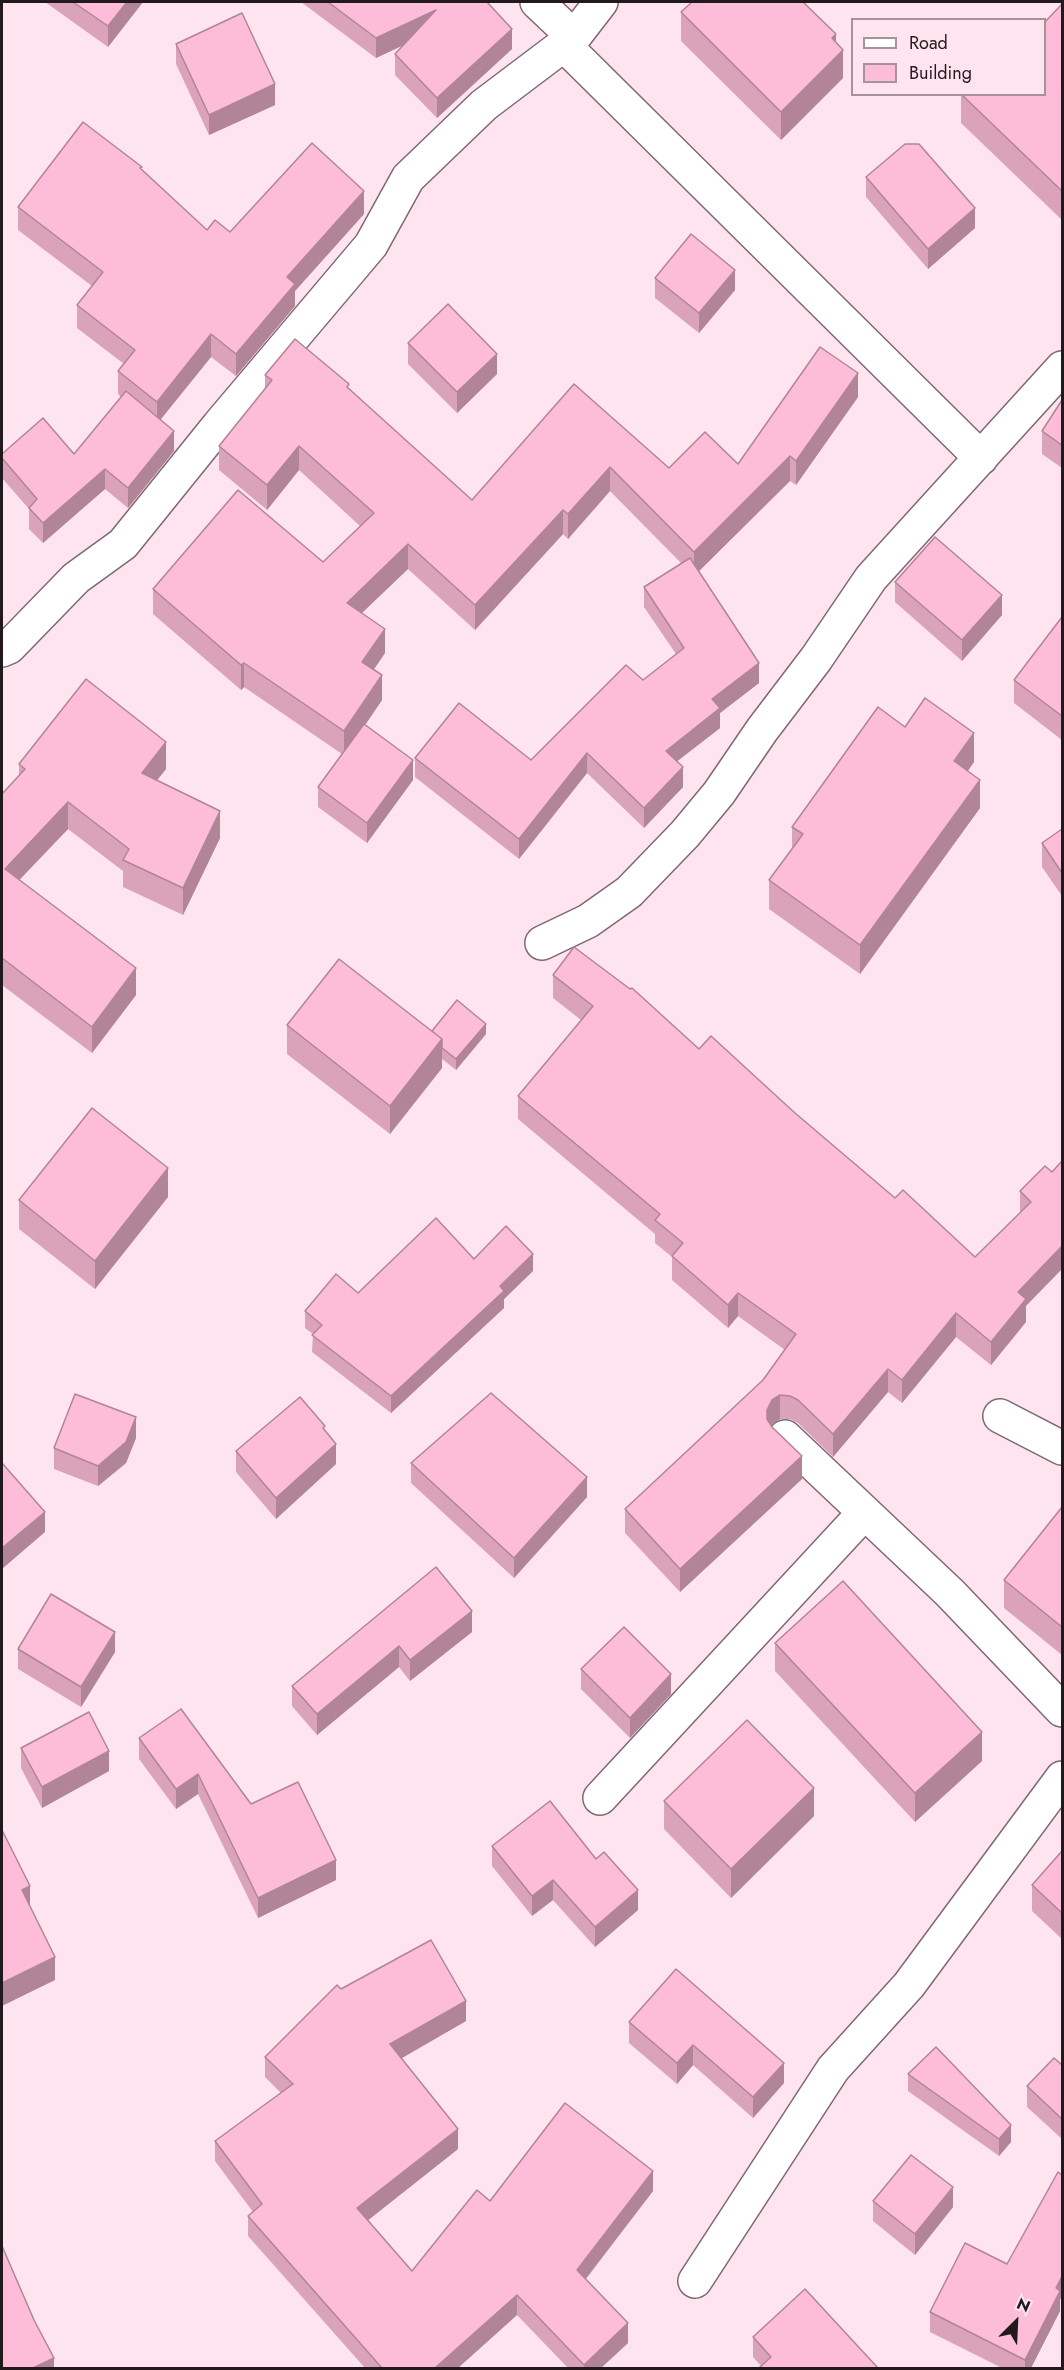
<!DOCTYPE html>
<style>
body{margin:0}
#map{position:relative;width:1064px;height:2370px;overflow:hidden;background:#fee4ee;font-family:Jost,sans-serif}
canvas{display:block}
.frame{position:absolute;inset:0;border:3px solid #22191c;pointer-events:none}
.legend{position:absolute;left:851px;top:18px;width:195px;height:78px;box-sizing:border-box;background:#fee4ee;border:2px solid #a6939a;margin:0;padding:8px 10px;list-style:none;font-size:18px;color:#22191c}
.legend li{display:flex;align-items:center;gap:12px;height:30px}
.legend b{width:30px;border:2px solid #a6939a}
.north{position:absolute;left:986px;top:2292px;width:60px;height:60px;-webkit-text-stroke:4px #fee4ee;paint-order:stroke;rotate:24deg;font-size:16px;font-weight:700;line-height:24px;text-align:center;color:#22191c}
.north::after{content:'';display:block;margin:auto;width:21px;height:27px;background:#22191c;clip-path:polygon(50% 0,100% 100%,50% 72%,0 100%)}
</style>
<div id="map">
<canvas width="1064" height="2370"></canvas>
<div class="frame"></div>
<ul class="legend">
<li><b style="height:8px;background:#fff"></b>Road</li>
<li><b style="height:16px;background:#fdbdd8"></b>Building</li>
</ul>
<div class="north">N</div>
</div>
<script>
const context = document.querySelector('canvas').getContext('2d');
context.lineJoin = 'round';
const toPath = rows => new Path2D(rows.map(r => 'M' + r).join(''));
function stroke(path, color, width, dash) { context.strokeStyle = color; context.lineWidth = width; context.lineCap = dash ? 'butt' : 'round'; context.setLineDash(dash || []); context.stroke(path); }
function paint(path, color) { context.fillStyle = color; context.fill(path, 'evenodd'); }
const minor = toPath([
 [537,2,574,37],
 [564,45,981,458],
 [2,650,9,647,76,578,123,544,219,425,371,245,408,178,484,105,574,37,601,2],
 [542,943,588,921,629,892,685,834,719,793,762,730,816,659,871,578,1062,368],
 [1000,1416,1062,1448],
 [785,1437,950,1593,1062,1710],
 [600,1798,864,1513],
 [695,2281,833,2069,909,1985,1062,1778]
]);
stroke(minor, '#7f6871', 36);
stroke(minor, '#fff', 33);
paint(toPath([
 [45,2,143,2,108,47],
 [301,2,487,2,512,49,437,118,395,75,395,54,403,45,376,58],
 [1062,4,1062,220,961,123,961,94,1044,94],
 [681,12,836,41,843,78,781,140,681,41],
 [176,44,275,105,209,135,176,64],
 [142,170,207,230,230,232,364,214,295,291,295,306,236,376,211,357,160,420,174,451,128,508,105,489,43,543,29,529,29,509,2,478,2,454,74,454,121,397,118,394,118,371,124,364,77,328,77,305,92,286,18,230,18,207],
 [866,177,975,228,928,269,866,197],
 [655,278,735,290,699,333,655,298],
 [408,343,497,374,457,413,408,364],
 [265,375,349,389,472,500,574,384,669,468,738,464,858,397,796,485,790,481,699,571,759,683,720,713,720,728,677,761,683,787,644,828,587,773,519,859,415,777,415,758,531,760,643,680,676,654,644,607,644,587,681,563,610,491,568,539,563,534,475,630,408,569,362,613,385,653,373,670,382,700,365,725,413,780,367,843,318,807,318,787,342,754,244,687,241,690,153,614,153,589,323,562,360,526,299,470,267,510,219,470,219,446,265,389],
 [1062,400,1062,468,1042,454,1042,431],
 [895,582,1002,615,962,661,895,602],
 [1062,617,1062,740,1014,703,1014,680],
 [905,727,974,762,968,771,980,808,860,974,769,909,769,880,792,848,792,827],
 [19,764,166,769,157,780,220,838,183,915,123,887,123,871,68,829,19,880,136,995,92,1053,2,985,2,794,19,776],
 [1062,829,1062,896,1042,867,1042,843],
 [553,975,699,1049,795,1113,895,1198,975,1257,1020,1213,1020,1191,1045,1166,1026,1306,1026,1322,991,1365,956,1337,902,1403,888,1392,833,1457,798,1423,790,1419,780,1419,772,1424,771,1425,802,1479,680,1592,625,1533,625,1509,763,1380,785,1350,738,1316,728,1328,672,1280,672,1257,655,1243,655,1234,518,1119,518,1096,581,1020,553,998],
 [287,1025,432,1031,486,1034,456,1070,442,1059,442,1068,390,1134,287,1054],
 [168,1197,95,1289,19,1229,19,1200],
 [474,1259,533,1271,504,1299,504,1308,391,1413,312,1352,313,1334,305,1328,305,1311,358,1293],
 [325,1430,336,1464,276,1519,236,1472,236,1451],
 [136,1438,126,1463,98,1486,54,1469,54,1448],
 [411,1463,587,1497,514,1578,411,1483],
 [1062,1507,1062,1655,1004,1608,1004,1580],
 [436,1567,472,1632,410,1681,399,1667,317,1735,292,1706,292,1686],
 [775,1643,982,1761,915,1822,775,1671],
 [18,1649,115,1652,81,1707,18,1669],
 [581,1669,671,1694,630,1738,581,1689],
 [139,1738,251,1804,336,1880,258,1918,198,1794,176,1809,139,1759],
 [21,1748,109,1771,42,1808,21,1768],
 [664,1801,814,1816,731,1898,664,1829],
 [492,1846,596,1859,638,1910,595,1947,553,1900,532,1916,492,1866],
 [1062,1851,1062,1939,1032,1911,1032,1885],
 [676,1969,784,2083,753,2118,693,2065,677,2084,629,2043,629,2022],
 [341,1989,466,2021,401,2058,458,2149,368,2220,412,2271,490,2201,653,2191,586,2279,628,2343,601,2368,568,2368,517,2315,458,2368,365,2368,248,2236,248,2216,253,2212,215,2161,215,2141,281,2093,265,2077,265,2057],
 [1062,2065,1062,2139,1027,2107,1027,2086],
 [908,2074,1011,2142,999,2156,908,2091],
 [873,2201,953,2207,915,2255,873,2221],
 [1060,2300,1060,2311,1031,2368,1002,2368,930,2332,930,2312],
 [753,2337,878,2368,761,2366,753,2357]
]), '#daa3ba');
paint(toPath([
 [127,2,143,2,108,47,108,26],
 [436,10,436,30,376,58,376,38],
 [512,29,512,49,437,118,437,98],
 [836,34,836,57,843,50,843,78,781,140,781,112,832,38],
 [275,84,275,105,209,135,209,115],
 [364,191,364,214,295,291,295,306,236,376,236,354,287,277],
 [975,208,975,228,928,269,928,249],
 [735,270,735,290,699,333,699,313],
 [211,334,211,357,157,424,157,402],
 [497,354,497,374,457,413,457,392],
 [858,373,858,397,796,485,796,461],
 [174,431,174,451,128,508,128,488],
 [299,446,299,470,267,510,267,485],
 [790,456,790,481,694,576,694,552],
 [610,467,610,491,568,539,568,514],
 [105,469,105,489,43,543,43,523],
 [563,510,563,534,475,630,475,605],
 [408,544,408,569,347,627,347,603],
 [1002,595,1002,615,962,661,962,640],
 [385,629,385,653,362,687,362,662],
 [244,663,244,687,241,690,241,665],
 [759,663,759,683,720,713,720,728,666,770,666,751,712,699],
 [382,675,382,700,344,756,344,731],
 [974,733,974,762,954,790,954,761],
 [166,742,166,769,142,799,142,773],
 [587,753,587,773,519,859,519,839],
 [413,760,413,780,367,843,367,823],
 [683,767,683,787,644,828,644,808],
 [980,780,980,808,860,974,860,945],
 [68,802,68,829,5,895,5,869],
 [220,811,220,838,183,915,183,888],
 [136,968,136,995,92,1053,92,1027],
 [486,1024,486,1034,456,1070,456,1059],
 [442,1039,442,1068,390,1134,390,1106],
 [168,1168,168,1197,95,1289,95,1261],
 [1062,1246,1062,1269,1026,1306,1026,1322,991,1365,991,1342,1018,1292],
 [533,1254,533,1271,504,1299,504,1308,391,1413,391,1396],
 [738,1293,738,1316,728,1328,728,1305],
 [956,1313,956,1337,902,1403,902,1380],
 [888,1369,888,1392,833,1457,833,1434],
 [780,1395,780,1419,772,1424,767,1433,767,1410,772,1400],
 [136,1417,136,1438,126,1463,98,1486,98,1466],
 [336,1444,336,1464,276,1519,276,1498],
 [802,1456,802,1479,680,1592,680,1569],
 [587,1477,587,1497,514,1578,514,1558],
 [45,1512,45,1532,2,1569,2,1548],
 [472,1611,472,1632,410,1681,410,1660],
 [115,1632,115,1652,81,1707,81,1687],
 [399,1646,399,1667,317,1735,317,1714],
 [671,1674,671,1694,630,1738,630,1718],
 [982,1732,982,1761,915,1822,915,1793],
 [109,1751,109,1771,42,1808,42,1787],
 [198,1774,198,1794,176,1809,176,1789],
 [814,1788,814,1816,731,1898,731,1869],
 [336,1860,336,1880,258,1918,258,1898],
 [553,1880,553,1900,532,1916,532,1896],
 [30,1886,30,1909,22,1890],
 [638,1890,638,1910,595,1947,595,1927],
 [55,1957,55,1980,2,2006,2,1983],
 [466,2001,466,2021,390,2065,390,2044],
 [693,2045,693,2065,677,2084,677,2063],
 [784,2063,784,2083,753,2118,753,2097],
 [1011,2125,1011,2142,999,2156,999,2139],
 [458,2129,458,2149,357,2229,357,2208],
 [653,2171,653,2191,577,2290,577,2270],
 [953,2187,953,2207,915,2255,915,2234],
 [1062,2276,1062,2296,1060,2300,1060,2311,1031,2368,1025,2368,1025,2360,1056,2288],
 [517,2295,517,2315,458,2368,435,2368],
 [628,2323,628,2343,601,2368,584,2368,584,2365],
 [54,2358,54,2368,33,2368]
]), '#b18497');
const building = toPath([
 [73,2,127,2,108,26,73,2],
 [328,2,487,2,512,29,437,98,395,54,436,10,376,38,328,2],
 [692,2,803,2,836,34,832,38,843,50,781,112,681,12,692,2],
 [1062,4,1062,191,961,94,1044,94,1044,23,1062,4],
 [242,13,275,84,209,115,176,44,242,13],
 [83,122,142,167,140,168,207,230,215,220,230,232,312,143,364,191,287,277,295,284,236,354,211,334,157,402,118,371,135,350,77,305,103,272,18,207,83,122],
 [905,144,919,144,975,208,928,249,866,177,905,144],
 [691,234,735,270,699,313,655,278,691,234],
 [448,304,497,354,457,392,408,343,448,304],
 [295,339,349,384,347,387,472,500,574,384,669,468,705,432,738,464,820,347,858,373,796,461,790,456,694,552,610,467,568,514,563,510,475,605,408,544,347,603,385,629,362,662,382,675,344,731,244,663,241,665,153,589,238,490,323,562,374,513,299,446,267,485,219,446,272,380,265,375,295,339],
 [126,391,174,431,128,488,105,469,43,523,29,508,37,499,2,458,2,454,43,418,74,454,126,391],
 [1062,400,1062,445,1042,431,1062,400],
 [935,537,1002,595,962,640,895,582,935,537],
 [690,558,759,663,712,699,720,708,666,751,683,767,644,808,587,753,519,839,415,758,459,703,531,760,626,665,643,680,684,648,644,587,690,558],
 [1062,617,1062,716,1014,680,1062,617],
 [86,679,166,742,142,773,220,811,183,888,123,860,129,849,68,802,5,869,136,968,92,1027,2,958,2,794,25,769,19,764,86,679],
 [925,698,974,733,954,761,980,780,860,945,769,880,803,834,792,827,878,707,905,727,925,698],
 [364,724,413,760,367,823,318,787,364,724],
 [1062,829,1062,873,1042,843,1062,829],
 [574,947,630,989,632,988,699,1049,711,1036,795,1113,895,1198,903,1190,975,1257,1031,1202,1020,1191,1045,1166,1052,1172,1062,1161,1062,1246,1018,1292,1026,1299,991,1342,956,1313,902,1380,888,1369,833,1434,798,1400,790,1396,780,1395,772,1400,767,1410,767,1419,772,1427,802,1456,680,1569,625,1509,763,1380,796,1334,738,1293,728,1305,672,1256,683,1243,655,1220,660,1214,518,1096,593,1006,553,975,574,947],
 [339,959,442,1039,390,1106,287,1025,339,959],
 [457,1000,486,1024,456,1059,442,1048,442,1039,432,1031,457,1000],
 [92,1108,168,1168,95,1261,19,1200,92,1108],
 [436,1218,474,1259,506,1226,533,1254,500,1286,504,1291,391,1396,312,1335,322,1325,305,1311,336,1274,358,1293,436,1218],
 [491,1393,587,1477,514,1558,411,1463,491,1393],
 [75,1394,136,1417,126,1442,98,1466,54,1448,75,1394],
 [300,1397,325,1426,323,1428,336,1444,276,1498,236,1451,300,1397],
 [2,1463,45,1512,2,1548,2,1463],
 [1062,1507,1062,1627,1004,1580,1062,1507],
 [436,1567,472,1611,410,1660,399,1646,317,1714,292,1686,436,1567],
 [843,1581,982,1732,915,1793,775,1643,843,1581],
 [51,1594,115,1632,81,1687,18,1649,51,1594],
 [624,1627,671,1674,630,1718,581,1669,624,1627],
 [181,1709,251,1804,298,1782,336,1860,258,1898,198,1774,176,1789,139,1738,181,1709],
 [89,1712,109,1751,42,1787,21,1748,89,1712],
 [747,1720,814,1788,731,1869,664,1801,747,1720],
 [550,1801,596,1859,604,1852,638,1890,595,1927,553,1880,532,1896,492,1846,550,1801],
 [2,1830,30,1886,22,1890,55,1957,2,1983,2,1830],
 [1062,1851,1062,1913,1032,1885,1062,1851],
 [431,1940,466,2001,390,2044,458,2129,357,2208,412,2271,477,2190,490,2201,565,2103,653,2171,577,2270,628,2323,584,2365,517,2295,435,2368,382,2368,248,2216,262,2204,215,2141,293,2084,265,2057,337,1985,341,1989,431,1940],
 [676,1969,784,2063,753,2097,693,2045,677,2063,629,2022,676,1969],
 [936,2047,1011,2125,999,2139,908,2074,936,2047],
 [1054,2058,1062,2065,1062,2119,1027,2086,1054,2058],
 [911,2155,953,2187,915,2234,873,2201,911,2155],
 [1058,2172,1062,2175,1062,2276,1056,2288,1060,2291,1025,2360,930,2312,965,2243,1007,2264,1058,2172],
 [2,2246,34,2320,54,2358,33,2368,2,2368,2,2246],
 [805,2289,878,2368,759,2368,771,2357,753,2337,805,2289]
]);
paint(building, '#fdbdd8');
stroke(building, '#b18497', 1.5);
</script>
